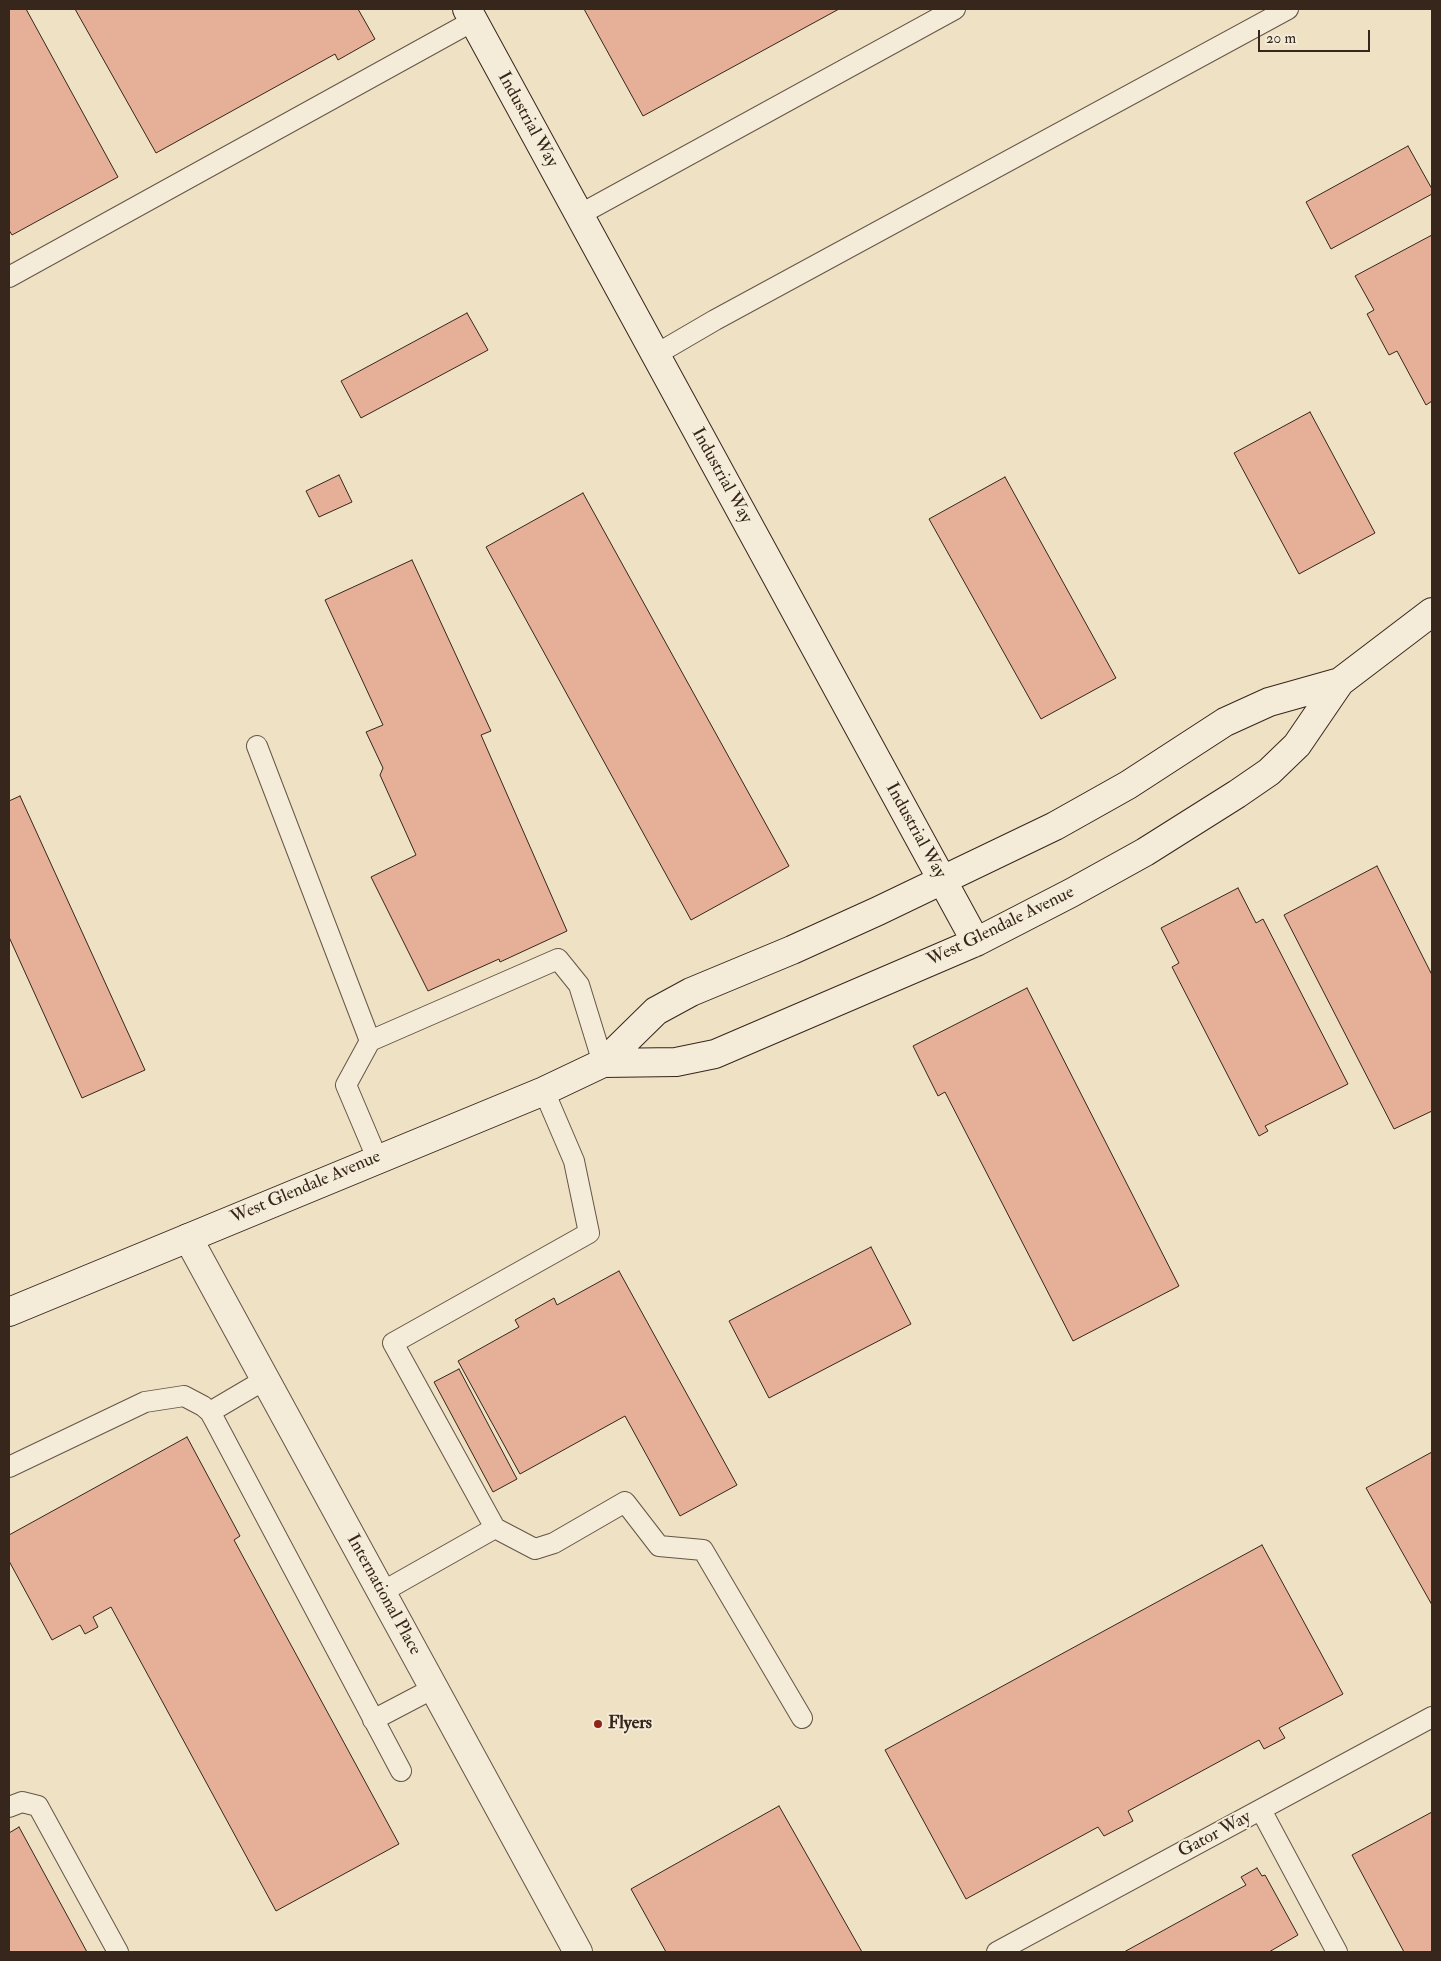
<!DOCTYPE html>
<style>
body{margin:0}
#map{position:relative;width:1441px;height:1961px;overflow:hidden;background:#eee1c4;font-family:"IM FELL Double Pica",serif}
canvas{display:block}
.frame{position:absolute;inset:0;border:10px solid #37261c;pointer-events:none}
.scale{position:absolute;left:1258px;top:30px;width:112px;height:22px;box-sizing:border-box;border:2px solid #37261c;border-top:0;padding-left:6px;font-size:15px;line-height:18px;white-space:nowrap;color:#37261c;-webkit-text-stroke:4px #f4ecd9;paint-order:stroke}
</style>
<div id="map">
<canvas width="1441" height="1961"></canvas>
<div class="frame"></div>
<div class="scale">20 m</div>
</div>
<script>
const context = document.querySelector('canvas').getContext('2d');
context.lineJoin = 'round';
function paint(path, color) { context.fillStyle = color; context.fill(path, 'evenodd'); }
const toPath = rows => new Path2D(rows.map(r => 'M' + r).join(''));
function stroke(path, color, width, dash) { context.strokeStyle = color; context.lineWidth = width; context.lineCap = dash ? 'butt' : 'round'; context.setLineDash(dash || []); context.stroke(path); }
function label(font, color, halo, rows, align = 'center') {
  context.font = font + ' "IM FELL Double Pica",serif'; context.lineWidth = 4; context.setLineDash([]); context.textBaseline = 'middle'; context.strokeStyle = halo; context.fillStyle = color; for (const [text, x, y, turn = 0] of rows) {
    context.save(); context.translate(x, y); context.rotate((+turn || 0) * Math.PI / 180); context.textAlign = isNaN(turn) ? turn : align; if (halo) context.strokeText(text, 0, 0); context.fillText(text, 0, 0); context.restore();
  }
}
const building = toPath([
 [9,9,26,9,118,177,12,235,9,230,9,9],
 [75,9,358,9,375,39,338,60,335,54,156,153,75,9],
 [584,9,839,9,643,116,584,9],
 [1408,146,1432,189,1432,194,1331,249,1306,202,1408,146],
 [1432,235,1432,401,1426,405,1397,351,1389,355,1367,314,1374,310,1355,276,1432,235],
 [467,313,488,350,361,418,341,381,467,313],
 [1310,412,1375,533,1299,574,1234,453,1310,412],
 [339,475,352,502,319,517,306,491,339,475],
 [1005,477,1116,678,1041,719,929,519,1005,477],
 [583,493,789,866,691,920,486,547,583,493],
 [412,560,491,731,481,735,567,931,500,962,499,959,428,991,371,877,416,855,380,775,383,768,366,732,383,725,325,600,412,560],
 [20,796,145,1070,82,1098,9,937,9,801,20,796],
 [1377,866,1432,975,1432,1111,1394,1129,1284,915,1377,866],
 [1238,888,1256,923,1263,919,1348,1084,1265,1126,1268,1131,1259,1136,1172,967,1179,963,1161,928,1238,888],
 [1027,988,1179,1286,1073,1341,945,1092,938,1096,913,1046,1027,988],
 [871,1247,911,1324,769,1398,729,1321,871,1247],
 [619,1271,737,1485,680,1516,625,1416,520,1474,458,1361,519,1327,515,1320,554,1298,557,1305,619,1271],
 [459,1369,517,1479,493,1492,434,1382,459,1369],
 [187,1437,240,1536,234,1540,399,1844,276,1911,111,1607,93,1617,98,1627,85,1634,80,1625,52,1640,9,1561,9,1535,187,1437],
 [1432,1452,1432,1605,1366,1488,1432,1452],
 [1262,1545,1343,1694,1279,1728,1285,1738,1264,1749,1259,1740,1128,1811,1133,1821,1104,1836,1098,1827,966,1899,885,1750,1262,1545],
 [779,1806,862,1952,666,1952,631,1889,779,1806],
 [1432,1812,1432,1952,1404,1952,1352,1855,1432,1812],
 [19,1827,87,1952,9,1952,9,1833,19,1827],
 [1257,1868,1262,1876,1265,1875,1298,1935,1269,1952,1124,1952,1246,1885,1241,1877,1257,1868]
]);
paint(building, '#e5b097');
stroke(building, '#37261c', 1);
const lane = toPath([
 [579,215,955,9],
 [9,277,473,21],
 [655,355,715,320,1288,9],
 [257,746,370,1041],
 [377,1158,346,1085,370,1041,558,959,579,985,603,1063],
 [210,1412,266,1379],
 [9,1467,145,1402,184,1396,203,1406,210,1412,215,1421,401,1771],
 [495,1528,535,1549,554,1543,625,1502,659,1546,703,1550,802,1718],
 [382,1592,495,1528,393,1343,589,1233,574,1161,544,1091],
 [373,1720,434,1688],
 [9,1807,22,1802,38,1806,118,1952],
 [1261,1810,1337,1952],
 [997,1952,1432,1717]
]);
const street = toPath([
 [188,1238,578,1952]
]);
const secondary = toPath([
 [467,9,976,942],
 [603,1063,676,1062,715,1054,976,942,1071,893,1145,852,1237,794,1269,772,1297,745,1340,682,1432,612],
 [9,1312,544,1091,603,1063,656,1011,691,992,792,950,878,911,1055,826,1128,785,1225,722,1269,702,1340,682]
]);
stroke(lane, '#655546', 22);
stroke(street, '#655546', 30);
stroke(secondary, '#37261c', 30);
stroke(lane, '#f4ecd9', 20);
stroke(street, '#f4ecd9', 28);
stroke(secondary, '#f4ecd9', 28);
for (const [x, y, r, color] of [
 [598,1724,5,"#8f2418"]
]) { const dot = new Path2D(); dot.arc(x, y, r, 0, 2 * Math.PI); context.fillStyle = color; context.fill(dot); stroke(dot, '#f4ecd9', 2); }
label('18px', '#37261c', '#f4ecd9', [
 ["Industrial Way",527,120,61],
 ["Industrial Way",721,476,61],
 ["Industrial Way",915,831,61],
 ["West Glendale Avenue",1001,927,-26],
 ["West Glendale Avenue",306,1188,-23],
 ["International Place",383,1595,61],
 ["Gator Way",1215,1835,-28]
]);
label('bold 18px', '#37261c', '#f4ecd9', [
 ["Flyers",608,1724]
], 'left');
</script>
